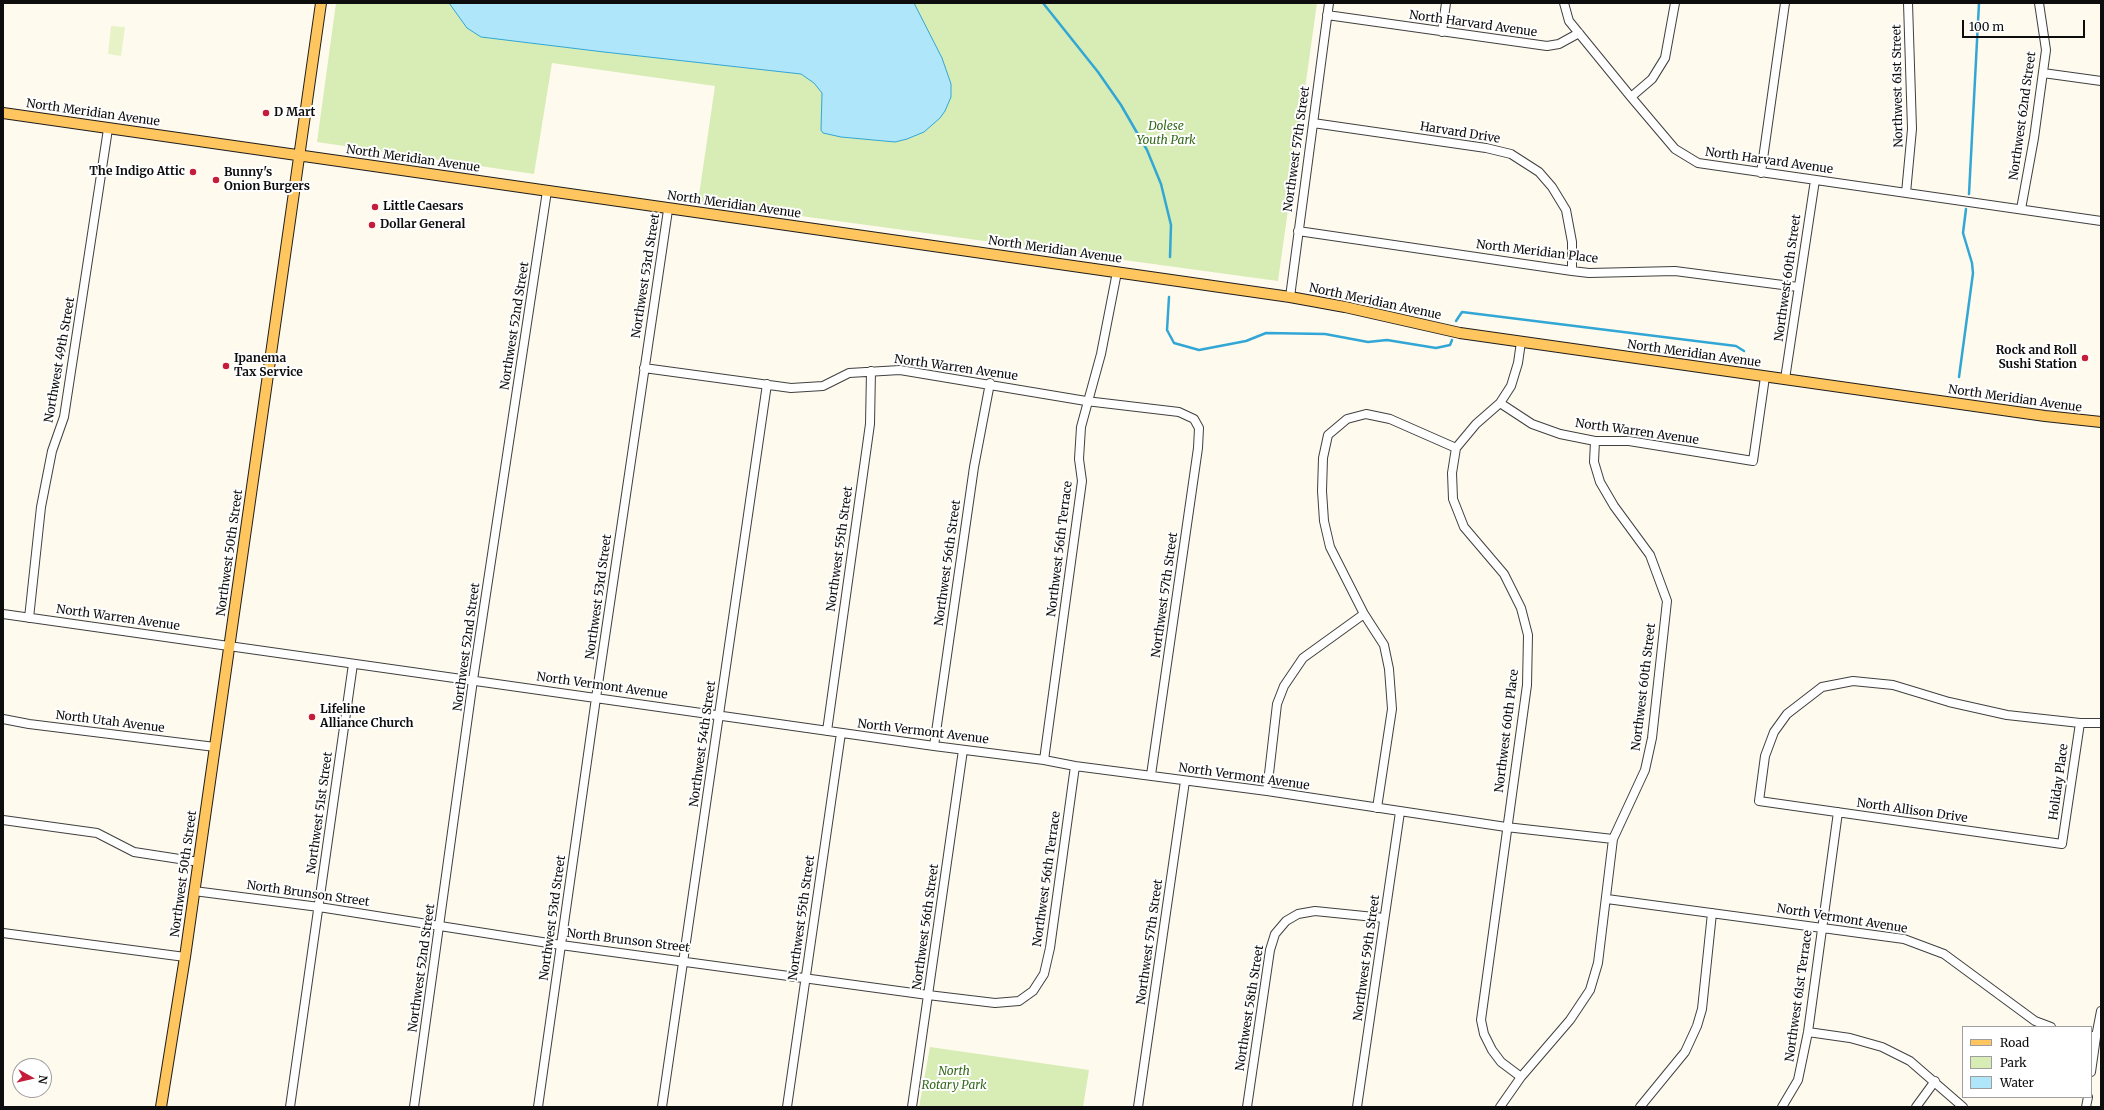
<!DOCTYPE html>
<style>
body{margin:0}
#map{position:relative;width:2104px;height:1110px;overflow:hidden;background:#fffaee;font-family:Merriweather,serif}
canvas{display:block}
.frame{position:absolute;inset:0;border:4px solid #0d0d0d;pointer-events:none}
.legend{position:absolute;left:1962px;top:1026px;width:130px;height:72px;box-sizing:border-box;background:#fff;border:1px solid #9e9e9e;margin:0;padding:5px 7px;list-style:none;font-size:12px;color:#0d0d0d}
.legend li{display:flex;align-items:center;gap:8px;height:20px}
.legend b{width:20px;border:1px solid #9e9e9e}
.north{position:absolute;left:12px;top:1058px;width:40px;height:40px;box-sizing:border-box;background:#fff;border:1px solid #9e9e9e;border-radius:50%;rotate:98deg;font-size:11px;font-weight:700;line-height:16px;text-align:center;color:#0d0d0d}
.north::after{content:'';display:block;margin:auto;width:14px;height:18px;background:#c51d39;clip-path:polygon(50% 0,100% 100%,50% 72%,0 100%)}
.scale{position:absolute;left:1962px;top:20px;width:123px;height:18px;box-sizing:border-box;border:2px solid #0d0d0d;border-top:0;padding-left:5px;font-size:12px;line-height:14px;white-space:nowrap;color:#0d0d0d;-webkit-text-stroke:3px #fff;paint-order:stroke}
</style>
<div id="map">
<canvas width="2104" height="1110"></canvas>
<div class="frame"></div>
<ul class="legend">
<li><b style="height:5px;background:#ffc55e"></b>Road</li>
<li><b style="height:11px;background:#d8ecb5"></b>Park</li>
<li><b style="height:11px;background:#afe6fa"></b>Water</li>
</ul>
<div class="north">N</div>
<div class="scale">100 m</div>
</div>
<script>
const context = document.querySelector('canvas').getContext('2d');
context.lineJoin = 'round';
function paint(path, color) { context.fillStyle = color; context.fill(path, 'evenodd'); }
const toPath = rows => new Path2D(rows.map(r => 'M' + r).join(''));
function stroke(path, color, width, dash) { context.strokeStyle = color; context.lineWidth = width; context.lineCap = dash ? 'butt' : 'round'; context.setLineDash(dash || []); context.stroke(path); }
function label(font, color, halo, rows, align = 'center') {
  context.font = font + ' Merriweather,serif'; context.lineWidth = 4; context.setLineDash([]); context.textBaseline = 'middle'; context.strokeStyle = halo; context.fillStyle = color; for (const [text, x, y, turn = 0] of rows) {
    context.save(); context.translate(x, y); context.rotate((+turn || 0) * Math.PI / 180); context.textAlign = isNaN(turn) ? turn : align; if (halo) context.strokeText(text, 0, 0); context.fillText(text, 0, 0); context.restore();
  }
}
paint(toPath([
 [336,3,1317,3,1278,281,698,202,715,86,552,63,534,174,317,142],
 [930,1047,1089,1070,1083,1107,919,1107]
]), '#d8ecb5');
paint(toPath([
 [111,26,125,27,121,56,108,54]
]), '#e8f2c7');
const water = toPath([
 [449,3,914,3,942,58,951,84,951,97,945,111,940,118,924,132,907,139,895,142,841,137,823,133,821,130,822,93,814,83,801,74,604,52,481,37,467,28,449,3]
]);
paint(water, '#afe6fa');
stroke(water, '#32a7d5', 1);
stroke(toPath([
 [1043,3,1098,72,1121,105,1147,150,1161,184,1171,225,1170,257],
 [1969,194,1979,3],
 [1169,297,1167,330,1174,343,1199,350,1246,341,1266,333,1325,334,1368,342,1387,340,1436,348,1450,345,1452,340],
 [1456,321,1462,312,1736,346,1744,351],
 [1959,377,1973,273,1972,263,1963,233,1966,209]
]), '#32a7d5', 2.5);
const minor = toPath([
 [1564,3,1569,21,1631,97,1675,149,1698,163,2101,221],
 [1327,15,1547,46,1559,44,1579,33],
 [1442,32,1446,3],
 [2043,73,2101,81],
 [1631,97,1652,79,1665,58,1675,3],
 [1313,123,1486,148,1511,154,1539,172,1552,187,1566,210,1572,242,1572,271],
 [1761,173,1785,3],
 [1906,193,1912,129,1908,3],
 [2021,209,2034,138,2046,50,2039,3],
 [1298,231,1572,271,1589,273,1675,271,1798,287],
 [1290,297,1329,3],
 [1521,342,1518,363,1511,386,1500,403,1476,424,1456,448,1452,473,1453,499,1464,527,1504,574,1521,608,1528,635,1527,685,1481,1020,1484,1034,1492,1050,1501,1062,1521,1077],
 [644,368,791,388,823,386,849,373,900,370,1086,401,1179,412,1194,419,1199,428,1198,448,1151,775],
 [1785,379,1815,180],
 [1500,403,1532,424,1560,434,1595,441,1629,441,1753,461,1765,377],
 [3,614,934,746,1044,760,1075,766,1267,791,1506,827,1613,839],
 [29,618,41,507,52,451,64,417,108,129],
 [3,719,29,724,215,747],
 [2080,723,2062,844,1759,801,1765,756,1774,732,1787,714,1822,687,1853,681,1893,685,1949,702,2007,715,2080,723,2101,723],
 [827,731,870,424,871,371],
 [934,746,974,467,990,383],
 [1044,760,1082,481,1079,459,1081,427,1101,354,1117,272],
 [1267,791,1277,704,1284,686,1303,658,1364,614],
 [1377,808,1392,709,1389,669,1384,645,1364,614,1330,547,1324,521,1322,491,1323,458,1328,435,1347,419,1366,414,1390,419,1456,448],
 [3,820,97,833,134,852,199,862],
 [194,891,319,907,561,945,928,995,995,1003,1019,1001,1033,991,1044,974,1050,948,1075,766],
 [1607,899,1904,939,1944,954,2035,1021,2051,1027],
 [3,933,185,957],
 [1808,1032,1850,1038,1882,1047,1910,1061,1963,1107],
 [2092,1036,2096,1037,2101,1011],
 [2091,1072,2096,1037],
 [290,1107,353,664],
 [414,1107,473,680,547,191],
 [538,1107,596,698,668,210],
 [662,1107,767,384],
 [787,1107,841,733],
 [912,1107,963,750],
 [1138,1107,1185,781],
 [1247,1107,1270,950,1275,934,1286,921,1298,914,1315,911,1384,918],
 [1357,1107,1400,812],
 [1500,1107,1521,1077,1570,1020,1590,990,1598,963,1613,839,1645,770,1652,738,1667,601,1650,555,1614,506,1600,482,1594,462,1595,441],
 [1640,1107,1685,1052,1697,1026,1702,1009,1712,913],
 [1782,1107,1798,1080,1808,1032,1838,812],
 [1916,1107,1935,1081],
 [2086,1107,2088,1097]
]);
const major = toPath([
 [3,113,1290,297,1345,307,1460,333,2045,416,2101,422],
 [161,1107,185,957,321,3]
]);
stroke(minor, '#404040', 10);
stroke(major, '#1e1e1e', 12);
stroke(minor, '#fff', 8);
stroke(major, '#ffc55e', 10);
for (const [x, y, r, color] of [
 [266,113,4,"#c51d39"],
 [193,172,4,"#c51d39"],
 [216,180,4,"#c51d39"],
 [375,207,4,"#c51d39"],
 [372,225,4,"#c51d39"],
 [2085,358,4,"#c51d39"],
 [226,366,4,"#c51d39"],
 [312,717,4,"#c51d39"]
]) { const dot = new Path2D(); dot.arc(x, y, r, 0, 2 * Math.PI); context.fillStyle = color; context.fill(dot); stroke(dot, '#fff', 1.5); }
label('12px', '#0d0d0d', '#fff', [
 ["North Harvard Avenue",1473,24,8],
 ["Northwest 61st Street",1898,86,-91],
 ["North Meridian Avenue",93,113,8],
 ["Northwest 62nd Street",2023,116,-82],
 ["Harvard Drive",1460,133,9],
 ["Northwest 57th Street",1297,149,-82],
 ["North Meridian Avenue",413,159,8],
 ["North Harvard Avenue",1769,161,8],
 ["North Meridian Avenue",734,205,8],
 ["North Meridian Avenue",1055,250,8],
 ["North Meridian Place",1537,252,7],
 ["Northwest 53rd Street",646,276,-81],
 ["Northwest 60th Street",1788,278,-82],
 ["North Meridian Avenue",1375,302,12],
 ["Northwest 52nd Street",515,326,-81],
 ["North Meridian Avenue",1694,354,8],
 ["Northwest 49th Street",60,360,-80],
 ["North Warren Avenue",956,368,8],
 ["North Meridian Avenue",2015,399,8],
 ["North Warren Avenue",1637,432,8],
 ["Northwest 55th Street",840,549,-82],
 ["Northwest 56th Terrace",1060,549,-83],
 ["Northwest 50th Street",230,553,-82],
 ["Northwest 56th Street",948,563,-82],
 ["Northwest 57th Street",1165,595,-82],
 ["Northwest 53rd Street",599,597,-82],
 ["North Warren Avenue",118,618,8],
 ["Northwest 52nd Street",467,647,-82],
 ["North Vermont Avenue",602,686,8],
 ["Northwest 60th Street",1644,687,-83],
 ["North Utah Avenue",110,722,7],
 ["Northwest 60th Place",1507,731,-83],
 ["North Vermont Avenue",923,732,7],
 ["Northwest 54th Street",703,744,-82],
 ["North Vermont Avenue",1244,777,8],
 ["Holiday Place",2059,782,-82],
 ["North Allison Drive",1912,811,8],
 ["Northwest 51st Street",320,813,-82],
 ["Northwest 50th Street",184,874,-82],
 ["Northwest 56th Terrace",1047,879,-82],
 ["North Brunson Street",308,894,8],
 ["Northwest 53rd Street",553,918,-82],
 ["Northwest 55th Street",802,918,-82],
 ["North Vermont Avenue",1842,919,9],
 ["Northwest 56th Street",926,927,-82],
 ["North Brunson Street",628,941,7],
 ["Northwest 57th Street",1150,942,-82],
 ["Northwest 59th Street",1367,958,-82],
 ["Northwest 52nd Street",422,968,-82],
 ["Northwest 61st Terrace",1799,996,-82],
 ["Northwest 58th Street",1250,1008,-81]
]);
label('bold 12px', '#0d0d0d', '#fff', [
 ["D Mart",274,113],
 ["The Indigo Attic",185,172,"right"],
 ["Bunny's",224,173],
 ["Onion Burgers",224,187],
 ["Little Caesars",383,207],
 ["Dollar General",380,225],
 ["Rock and Roll",2077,351,"right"],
 ["Sushi Station",2077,365,"right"],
 ["Ipanema",234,359],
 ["Tax Service",234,373],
 ["Lifeline",320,710],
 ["Alliance Church",320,724]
], 'left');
label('italic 12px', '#33691a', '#fff', [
 ["Dolese",1166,127],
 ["Youth Park",1166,141],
 ["North",954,1072],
 ["Rotary Park",954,1086]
]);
</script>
